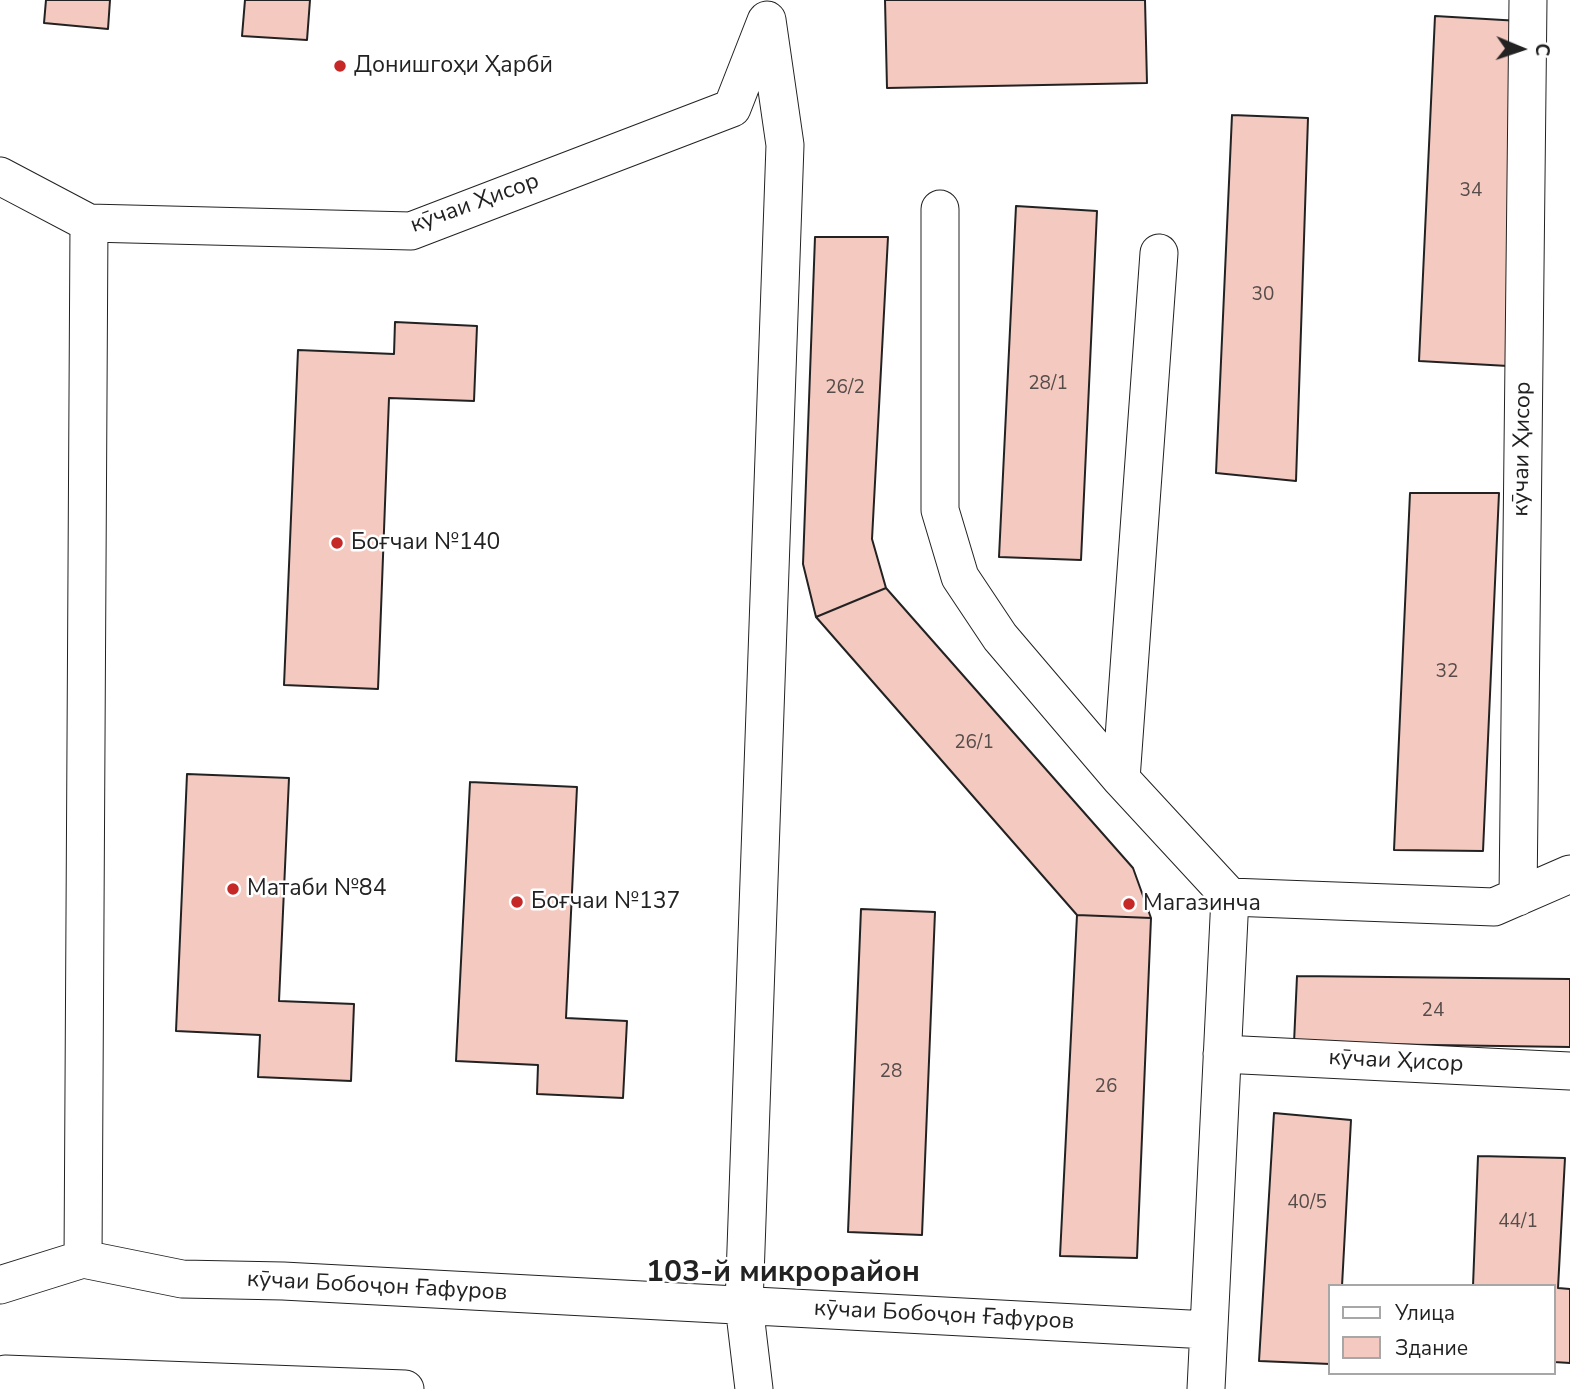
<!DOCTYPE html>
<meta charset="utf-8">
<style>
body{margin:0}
#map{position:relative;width:1570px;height:1389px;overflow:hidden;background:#fff;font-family:"Nunito Sans",sans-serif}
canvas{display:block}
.legend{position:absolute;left:1328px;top:1284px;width:228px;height:91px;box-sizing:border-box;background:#fff;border:2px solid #a7a7a7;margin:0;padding:9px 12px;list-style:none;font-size:21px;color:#222}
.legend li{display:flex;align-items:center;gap:14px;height:35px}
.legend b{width:35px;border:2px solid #a7a7a7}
.north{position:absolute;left:1486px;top:14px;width:70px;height:70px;-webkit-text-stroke:5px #fff;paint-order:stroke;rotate:92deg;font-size:19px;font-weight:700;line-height:28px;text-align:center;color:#222}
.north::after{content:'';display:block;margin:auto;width:24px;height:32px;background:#222;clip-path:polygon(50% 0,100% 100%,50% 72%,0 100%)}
</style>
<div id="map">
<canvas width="1570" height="1389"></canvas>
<ul class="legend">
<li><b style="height:9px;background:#fff"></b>Улица</li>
<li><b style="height:19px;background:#f3c9c0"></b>Здание</li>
</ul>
<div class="north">С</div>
</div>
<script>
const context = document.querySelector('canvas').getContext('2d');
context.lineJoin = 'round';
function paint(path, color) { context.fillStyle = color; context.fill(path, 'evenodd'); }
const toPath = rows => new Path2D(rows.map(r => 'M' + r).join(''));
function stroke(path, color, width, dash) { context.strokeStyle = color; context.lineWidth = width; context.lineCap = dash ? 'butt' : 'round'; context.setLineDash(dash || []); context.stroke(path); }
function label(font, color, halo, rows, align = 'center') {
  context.font = font + ' "Nunito Sans",sans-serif'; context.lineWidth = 5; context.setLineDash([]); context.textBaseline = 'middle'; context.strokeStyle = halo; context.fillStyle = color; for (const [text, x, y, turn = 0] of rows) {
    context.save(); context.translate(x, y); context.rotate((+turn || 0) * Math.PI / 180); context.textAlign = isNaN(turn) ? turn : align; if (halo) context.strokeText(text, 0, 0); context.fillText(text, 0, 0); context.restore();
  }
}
const building = toPath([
 [46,0,110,0,108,29,44,23,46,0],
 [245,0,310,0,307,40,242,36,245,0],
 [885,0,1145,0,1147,83,887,88,885,0],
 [1435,16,1520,21,1508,366,1419,361,1435,16],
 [1232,115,1308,118,1296,481,1216,473,1232,115],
 [1016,206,1097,211,1081,560,999,557,1016,206],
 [815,237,888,237,872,539,886,588,816,617,803,564,815,237],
 [395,322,477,326,474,401,389,398,378,689,284,685,298,350,394,354,395,322],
 [1410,493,1499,493,1483,851,1394,850,1410,493],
 [886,588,1133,868,1151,918,1077,915,816,617,886,588],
 [187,774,289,778,279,1001,354,1004,351,1081,258,1077,260,1035,176,1031,187,774],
 [470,782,577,787,566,1018,627,1021,623,1098,537,1094,538,1065,456,1061,470,782],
 [861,909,935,912,922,1235,848,1232,861,909],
 [1077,915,1151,918,1137,1258,1060,1256,1077,915],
 [1297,976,1570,979,1570,1047,1294,1043,1297,976],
 [1274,1113,1351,1120,1342,1286,1330,1286,1330,1364,1259,1361,1274,1113],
 [1478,1156,1565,1158,1558,1288,1570,1289,1570,1363,1554,1362,1554,1286,1473,1286,1478,1156]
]);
paint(building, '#f3c9c0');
stroke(building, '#222', 2);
const minor = toPath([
 [0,176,89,223,411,231,732,108,766,21],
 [940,209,940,510,960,577,1000,637,1121,779,1230,897,1494,907,1570,874],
 [1121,779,1159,253],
 [1518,897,1528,0],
 [1222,1054,1570,1071],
 [83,1259,89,223],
 [0,1285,83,1259,182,1279,283,1281,1208,1330],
 [5,1374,405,1389],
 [754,1389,744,1305,785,145,767,20],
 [1206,1389,1230,897]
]);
stroke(minor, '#222', 39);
stroke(minor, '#fff', 37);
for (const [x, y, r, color] of [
 [340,66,7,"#c62828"],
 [337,543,7,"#c62828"],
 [233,889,7,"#c62828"],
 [517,902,7,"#c62828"],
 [1129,904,7,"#c62828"]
]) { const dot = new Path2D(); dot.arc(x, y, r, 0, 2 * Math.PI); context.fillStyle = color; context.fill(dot); stroke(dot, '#fff', 2.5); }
label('19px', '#564c4a', null, [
 ["34",1471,191],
 ["30",1263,295],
 ["28/1",1048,384],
 ["26/2",845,388],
 ["32",1447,672],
 ["26/1",974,743],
 ["24",1433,1011],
 ["28",891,1072],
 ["26",1106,1087],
 ["40/5",1307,1203],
 ["44/1",1518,1222]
]);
label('23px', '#222', '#fff', [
 ["Донишгоҳи Ҳарбӣ",354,66],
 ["Боғчаи №140",351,543],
 ["Матаби №84",247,889],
 ["Боғчаи №137",531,902],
 ["Магазинча",1143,904]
], 'left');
label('23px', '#222', '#fff', [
 ["кӯчаи Ҳисор",475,204,-20],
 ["кӯчаи Ҳисор",1523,449,-89],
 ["кӯчаи Ҳисор",1396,1062,3],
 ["кӯчаи Бобоҷон Ғафуров",377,1287,3],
 ["кӯчаи Бобоҷон Ғафуров",944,1316,3]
]);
label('bold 30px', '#222', '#fff', [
 ["103-й микрорайон",783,1274]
]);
</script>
